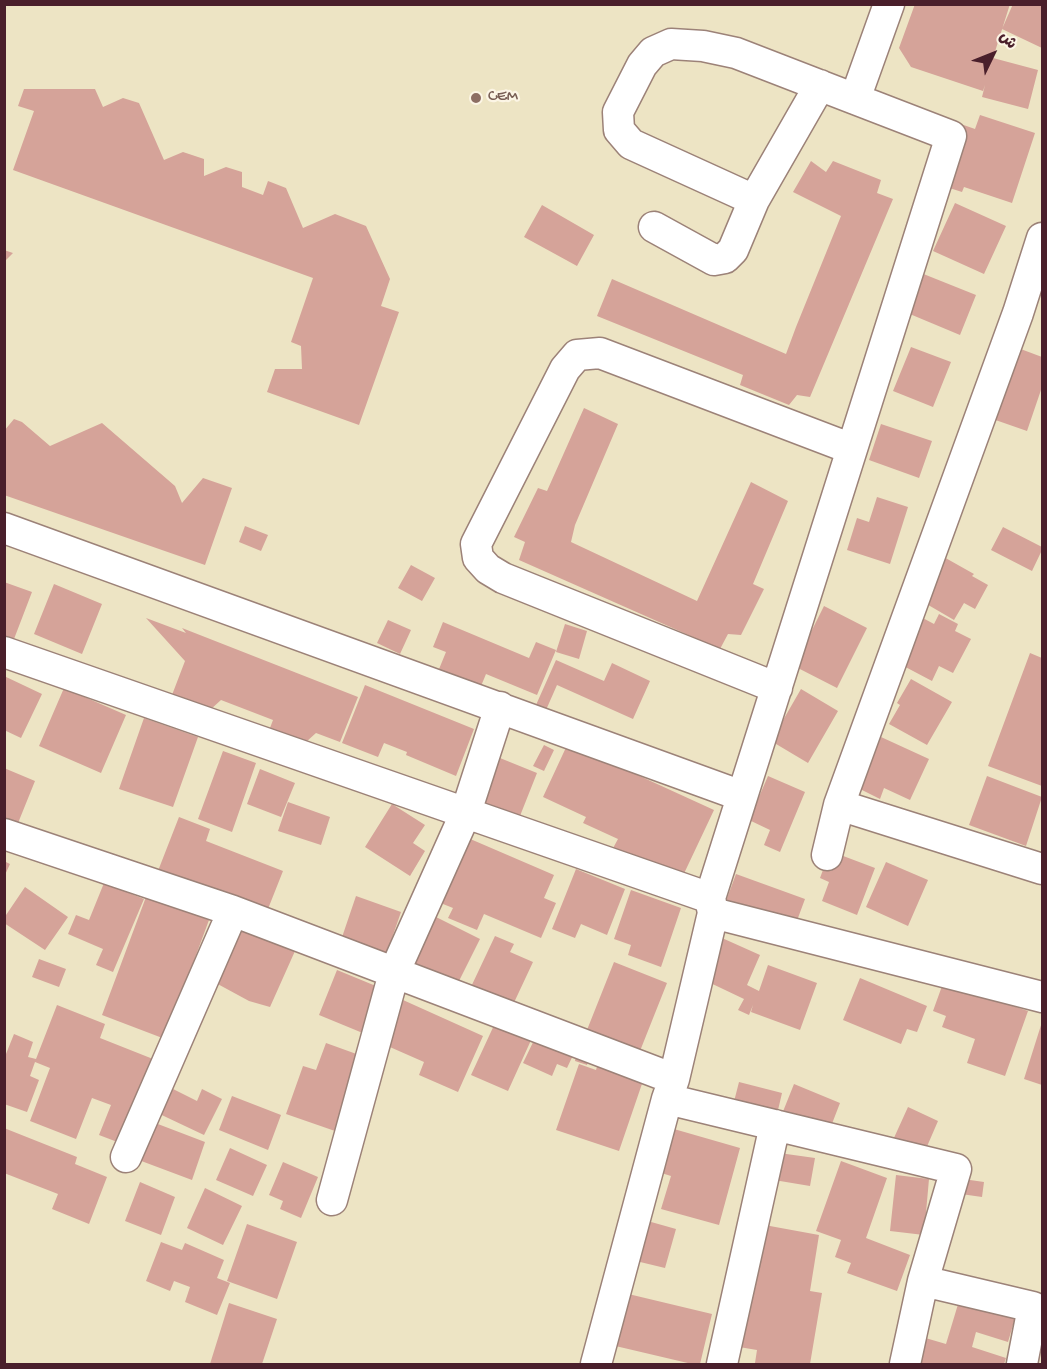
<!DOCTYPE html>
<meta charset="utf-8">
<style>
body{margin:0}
#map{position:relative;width:1047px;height:1369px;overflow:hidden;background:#ede4c4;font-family:"Gochi Hand","Playpen Sans Arabic",sans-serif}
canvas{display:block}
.frame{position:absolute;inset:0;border:6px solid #4a1f2b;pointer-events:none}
.north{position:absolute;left:963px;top:24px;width:60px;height:60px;-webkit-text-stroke:4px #fcf5e5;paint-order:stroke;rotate:47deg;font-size:16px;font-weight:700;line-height:24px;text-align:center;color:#4a1f2b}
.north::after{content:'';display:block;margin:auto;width:21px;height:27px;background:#4a1f2b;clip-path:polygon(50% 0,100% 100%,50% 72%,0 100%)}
</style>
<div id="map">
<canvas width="1047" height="1369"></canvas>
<div class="frame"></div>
<div class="north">ش</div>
</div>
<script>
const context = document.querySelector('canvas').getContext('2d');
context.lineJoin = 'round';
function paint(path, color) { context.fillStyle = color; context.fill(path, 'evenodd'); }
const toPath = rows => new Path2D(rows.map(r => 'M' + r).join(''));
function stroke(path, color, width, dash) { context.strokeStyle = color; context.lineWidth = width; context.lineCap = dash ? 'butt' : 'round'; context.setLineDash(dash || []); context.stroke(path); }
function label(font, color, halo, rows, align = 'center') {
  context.font = font + ' "Gochi Hand",sans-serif'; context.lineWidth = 4.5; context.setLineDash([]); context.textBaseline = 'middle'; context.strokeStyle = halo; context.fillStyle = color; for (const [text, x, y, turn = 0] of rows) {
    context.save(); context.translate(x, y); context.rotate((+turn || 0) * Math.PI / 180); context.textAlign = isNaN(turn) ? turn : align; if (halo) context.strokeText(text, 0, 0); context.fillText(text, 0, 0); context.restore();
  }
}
paint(toPath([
 [915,4,1010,4,993,58,1038,70,1028,109,982,97,985,85,983,91,911,67,899,48],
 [1013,4,1042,4,1042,48,1002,29],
 [24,89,95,89,103,107,123,98,139,103,164,160,183,152,204,159,204,176,226,167,242,172,242,187,263,195,268,181,286,188,303,228,335,214,366,226,390,279,381,306,399,312,359,425,267,392,275,369,302,369,301,346,291,342,313,278,13,170,34,111,18,106],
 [980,115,1035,133,1012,203,964,187,962,192,934,183,955,122,975,129],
 [811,161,826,172,833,161,881,180,877,193,893,199,810,397,797,395,789,405,740,385,743,375,597,316,612,279,786,354,796,327,841,216,793,192],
 [955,203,1006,226,984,274,933,251],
 [542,205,594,235,577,266,524,237],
 [4,250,13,253,4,262],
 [921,273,976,295,960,335,905,312],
 [1010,345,1042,357,1042,387,1027,431,984,416],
 [911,347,951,362,933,407,893,391],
 [584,408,618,424,575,525,571,542,697,601,751,482,788,501,753,584,764,589,741,635,728,634,720,649,519,560,525,542,514,537,538,488,547,491],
 [14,419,22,422,50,446,102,423,175,486,182,503,203,478,232,488,205,565,4,495,4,431],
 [881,424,932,441,919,478,869,460],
 [877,497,908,507,890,564,847,550,857,518,869,522],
 [245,526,268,535,261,551,239,542],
 [1003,527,1042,547,1042,550,1032,571,991,550],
 [942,556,974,574,972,576,988,585,975,609,964,603,954,620,918,599],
 [411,565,435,578,422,601,398,588],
 [4,582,32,592,14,639,4,635],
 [54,584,102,604,82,654,34,634],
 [824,606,867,628,837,688,794,666],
 [939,614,958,624,955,631,971,639,953,673,939,666,932,681,896,662,919,616,934,624],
 [146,618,186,633,182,628,358,697,340,742,316,733,306,742,270,728,273,720,221,700,210,710,172,695,185,661],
 [388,620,411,630,400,654,377,643],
 [443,622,529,658,536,642,556,650,537,695,486,674,479,691,437,674,446,652,433,647],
 [565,624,587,631,579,659,556,652],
 [1030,653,1042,658,1042,786,988,766],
 [556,660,604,681,612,663,650,681,633,719,557,685,546,710,536,705],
 [4,676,42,694,21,738,4,730],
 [911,679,952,702,927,745,889,724,900,705,897,703],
 [365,685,474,729,456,776,406,755,407,752,384,743,378,757,342,743],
 [64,688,126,715,101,773,39,746],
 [801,689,838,711,808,763,771,741],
 [144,718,198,737,173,807,119,789],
 [881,737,929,759,910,800,884,788,880,799,858,788],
 [569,741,609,762,714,810,680,882,612,850,618,839,583,823,586,817,543,797],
 [544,745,554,750,544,771,533,766],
 [223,751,256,763,232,832,198,819],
 [495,756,537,773,516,826,474,810],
 [4,768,35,781,14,833,4,829],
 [260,769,295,783,281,817,247,804],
 [768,776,805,792,780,852,764,845,770,830,749,820],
 [987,776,1042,797,1026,846,969,825],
 [288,802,330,817,321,845,278,831],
 [392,804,425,825,413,843,425,851,410,876,365,847],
 [179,817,210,829,206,841,283,871,264,919,156,876],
 [461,835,554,875,544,898,556,903,541,938,484,914,477,930,448,918,453,908,433,900],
 [830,851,875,868,857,915,822,901,829,882,820,878],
 [4,861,10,864,4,877],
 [886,862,928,880,908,926,866,907],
 [576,869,625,889,607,935,581,924,575,938,552,929],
 [736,874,805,899,795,926,726,901],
 [104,883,144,899,113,972,96,965,103,949,68,934,76,915,89,920],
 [25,887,68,917,45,950,4,923,4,918],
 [631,890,681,908,661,967,628,955,631,945,614,939],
 [356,896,401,912,383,964,338,949],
 [146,897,209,920,165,1039,102,1015],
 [430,914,480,939,454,991,405,965],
 [239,926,295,951,270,1007,249,1001,214,982],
 [495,936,514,944,510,952,533,962,511,1009,470,989],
 [722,938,760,955,747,985,759,991,768,965,817,983,800,1030,751,1012,753,1005,749,1015,738,1010,744,999,702,979],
 [39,959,66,969,59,987,32,977],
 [614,962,667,983,638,1056,585,1035],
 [337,970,388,991,370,1036,319,1015],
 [946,975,995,1000,1028,1011,1005,1076,967,1063,975,1039,942,1027,946,1016,933,1011],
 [860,978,927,1006,917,1032,907,1029,901,1044,843,1020],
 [403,1000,483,1036,458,1092,419,1075,424,1062,383,1044],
 [57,1005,105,1024,100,1038,153,1059,120,1143,99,1135,111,1105,92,1098,76,1139,30,1121,50,1068,35,1062,30,1076,39,1080,27,1112,4,1104,4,1059,14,1034,33,1042,28,1057,36,1059],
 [496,1021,532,1038,508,1091,471,1075],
 [1042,1022,1042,1085,1024,1079],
 [537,1034,575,1051,567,1068,557,1064,552,1076,523,1063],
 [326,1043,362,1056,335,1131,286,1114,303,1066,316,1070],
 [577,1050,590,1054,587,1065,575,1061],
 [599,1060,645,1075,619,1151,556,1130,579,1064,596,1070],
 [739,1082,782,1093,771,1140,727,1129],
 [161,1083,197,1101,202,1089,222,1099,204,1135,149,1109],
 [794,1084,840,1103,823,1147,776,1129],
 [232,1096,281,1115,268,1150,219,1130],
 [908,1107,938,1121,919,1165,888,1151],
 [150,1121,205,1142,192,1180,136,1159],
 [667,1127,740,1148,719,1225,661,1209,671,1176,655,1171],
 [4,1128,77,1157,75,1164,107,1177,89,1224,52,1209,58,1194,4,1173],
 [230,1148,267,1165,253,1196,216,1180],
 [772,1152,815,1158,810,1186,768,1179],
 [841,1161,887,1178,866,1238,910,1255,897,1291,847,1273,851,1263,835,1257,841,1240,816,1231],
 [283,1162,318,1177,301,1218,280,1209,283,1201,269,1195],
 [896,1175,929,1179,924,1235,890,1231],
 [963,1179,984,1182,982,1197,961,1194],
 [140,1182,175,1197,161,1235,125,1221],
 [205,1188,242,1206,223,1245,187,1228],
 [637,1218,676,1229,665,1268,636,1261],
 [247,1224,297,1242,277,1299,227,1281],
 [759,1224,819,1235,810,1291,822,1293,810,1364,766,1364,755,1363,757,1350,739,1347],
 [161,1242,182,1250,185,1243,224,1260,217,1278,230,1283,217,1315,185,1302,190,1287,174,1281,170,1291,146,1281],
 [620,1292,712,1314,700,1364,692,1364,607,1344],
 [959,1301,1015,1318,1008,1342,976,1332,972,1347,1006,1358,1004,1364,913,1364,922,1337,946,1344],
 [229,1303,277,1319,262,1364,210,1364]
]), '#d5a399');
const minor = toPath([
 [754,200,820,85],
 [654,227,714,260,725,258,733,250,754,200,631,144,619,130,618,112,642,65,653,52,671,44,703,46,736,53,855,99],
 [4,528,742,796],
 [4,652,710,898],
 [777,688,503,578,488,569,478,558,476,544,565,369,577,355,600,353,852,449],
 [839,805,1042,869],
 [4,834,233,911,674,1079],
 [827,855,839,805,1018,313,1042,238],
 [713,913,1042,997],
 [667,1099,956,1169,923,1281,905,1364],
 [126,1157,233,911],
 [332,1200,394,973,466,812,500,707],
 [923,1281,1033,1307,1022,1364],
 [596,1364,667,1099,674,1079,713,913,710,898,951,136,855,99,889,4],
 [722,1364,775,1125]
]);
stroke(minor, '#9c8278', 33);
stroke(minor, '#fff', 30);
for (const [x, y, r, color] of [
 [476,98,6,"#8d6e63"]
]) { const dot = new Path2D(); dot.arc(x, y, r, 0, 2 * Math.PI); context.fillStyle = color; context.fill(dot); stroke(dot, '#fcf5e5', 2); }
label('16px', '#785e54', '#fcf5e5', [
 ["CEM",488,98]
], 'left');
</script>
